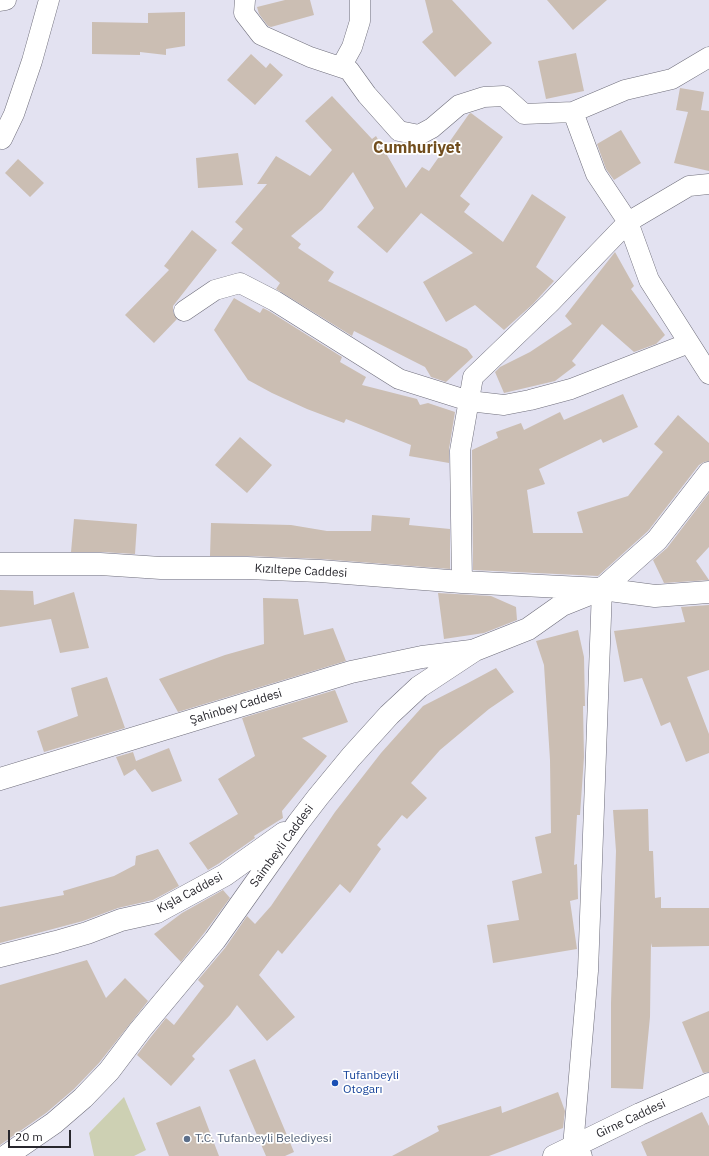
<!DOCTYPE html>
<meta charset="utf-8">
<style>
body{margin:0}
#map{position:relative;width:709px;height:1156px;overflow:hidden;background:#e3e2f1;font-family:"IBM Plex Sans",sans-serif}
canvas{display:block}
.scale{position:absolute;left:8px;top:1130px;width:63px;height:18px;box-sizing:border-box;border:2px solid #28272d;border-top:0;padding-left:5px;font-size:12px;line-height:14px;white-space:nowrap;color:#28272d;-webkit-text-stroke:3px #fff;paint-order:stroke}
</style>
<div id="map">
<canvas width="709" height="1156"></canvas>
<div class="scale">20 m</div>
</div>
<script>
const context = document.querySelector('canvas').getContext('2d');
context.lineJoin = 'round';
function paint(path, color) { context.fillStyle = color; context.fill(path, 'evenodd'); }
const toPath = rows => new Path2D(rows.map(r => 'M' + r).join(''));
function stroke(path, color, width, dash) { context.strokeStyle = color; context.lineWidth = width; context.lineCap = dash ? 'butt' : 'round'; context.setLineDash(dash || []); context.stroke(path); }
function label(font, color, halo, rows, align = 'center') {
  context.font = font + ' "IBM Plex Sans",sans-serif'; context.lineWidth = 3.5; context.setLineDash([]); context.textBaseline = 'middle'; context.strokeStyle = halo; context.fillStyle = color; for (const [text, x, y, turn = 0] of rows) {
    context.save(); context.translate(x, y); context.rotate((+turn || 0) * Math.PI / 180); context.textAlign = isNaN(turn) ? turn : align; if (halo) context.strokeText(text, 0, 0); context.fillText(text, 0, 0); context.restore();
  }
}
paint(toPath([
 [124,1097,146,1150,134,1156,94,1156,89,1133]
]), '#cdd0b3');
paint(toPath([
 [285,0,310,0,314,15,271,27,268,26,259,14,257,7],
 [425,0,452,0,492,43,455,77,422,42,433,32],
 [547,0,607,0,573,30],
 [185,12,185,46,166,49,166,55,140,52,140,55,92,54,92,22,148,23,148,13],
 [576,53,584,91,546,99,538,61],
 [251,54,266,68,270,63,283,75,255,105,227,80],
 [680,88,704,92,701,110,709,111,709,171,674,163,688,112,676,110],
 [332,96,372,139,376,136,406,188,422,167,429,171,469,114,471,113,503,137,460,196,470,204,464,212,503,242,532,194,566,217,536,267,554,281,533,304,504,330,475,305,446,322,423,282,473,253,421,213,387,253,357,227,374,208,353,172,322,210,291,236,301,244,298,248,334,272,328,281,467,349,473,357,446,382,431,377,425,367,354,331,352,336,276,289,280,283,231,243,243,229,235,222,267,184,257,184,276,156,310,176,332,150,305,121],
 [621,130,641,163,614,180,606,169,597,144],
 [238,153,243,185,198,188,196,158],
 [18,159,44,183,30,197,5,173],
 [192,230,217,250,173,306,173,312,177,319,154,343,125,315,169,270,164,266],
 [615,252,634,286,631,289,665,335,656,344,634,352,602,324,572,361,576,365,555,381,504,393,495,372,500,367,530,352,572,324,565,316],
 [234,298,260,313,263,308,269,311,342,357,340,362,366,377,362,385,417,399,420,405,428,403,455,412,449,449,449,463,409,456,411,445,346,419,344,423,307,409,272,393,248,380,214,330],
 [623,394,638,427,603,443,601,439,539,469,545,484,527,490,533,533,583,533,577,512,628,496,663,452,654,444,678,415,709,443,709,461,704,462,699,465,648,531,598,576,473,570,472,450,498,438,496,432,521,423,524,430,560,412,564,420],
 [240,437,272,465,247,493,215,465],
 [709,493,709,547,696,561,709,580,664,583,653,560,667,548],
 [372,515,410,518,409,525,450,529,450,569,321,559,248,556,210,556,211,523,291,525,327,531,371,531],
 [74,519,137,524,135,554,101,552,71,552],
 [0,590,33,591,34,605,74,592,89,648,60,653,51,619,0,627],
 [438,593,491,596,516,607,517,620,484,633,444,639],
 [263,598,298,599,304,635,333,628,346,661,178,712,159,679,225,655,264,644],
 [709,605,709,670,687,677,709,734,709,753,686,762,670,722,661,726,642,678,624,682,614,631,685,622,681,607],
 [578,630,584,657,585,706,583,706,584,757,580,815,577,815,574,865,577,864,578,899,570,901,577,949,493,963,487,925,519,920,512,881,542,873,535,837,551,833,550,760,544,665,536,641],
 [496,668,514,692,489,709,440,750,411,783,427,798,407,819,402,815,377,845,381,849,350,893,340,884,282,954,278,950,259,975,295,1017,267,1041,237,1005,230,1015,192,1056,195,1059,171,1086,137,1055,150,1038,166,1018,174,1025,204,986,198,980,225,948,247,916,255,924,271,906,335,812,381,753,423,706,468,683],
 [107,677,125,728,44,752,37,731,78,716,71,688],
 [335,690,348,722,302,738,327,756,282,811,283,818,254,836,255,838,218,864,208,870,189,843,238,814,218,779,255,756,242,718],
 [169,748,182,781,152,792,135,769,124,776,116,757,133,752,136,761],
 [648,809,649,851,653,851,655,898,661,897,661,908,709,908,709,946,652,947,651,943,650,1017,643,1089,611,1088,611,1003,616,851,613,810],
 [158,849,179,886,153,900,118,908,83,921,0,943,0,907,64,895,63,891,114,876,135,865,136,856],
 [223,890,230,898,205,932,181,962,154,934,182,913],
 [87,960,106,998,125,978,148,1001,99,1063,74,1089,46,1113,0,1145,0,985],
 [709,1011,709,1072,703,1073,682,1022],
 [255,1059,294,1152,285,1156,266,1156,229,1070],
 [558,1092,565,1111,563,1128,489,1156,392,1156,439,1131,437,1126,501,1106,502,1113],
 [200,1106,219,1156,169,1156,156,1123],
 [702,1112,709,1126,709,1156,647,1156,641,1142]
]), '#cbbeb3');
const minor = toPath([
 [245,0,244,13,261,35,310,57,349,70,367,95,399,131,419,135,432,128,459,105,484,97,504,96,524,114,573,112,625,90,672,79,709,57],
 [0,1,6,0],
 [341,67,352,47,360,21,360,0],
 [573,112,596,174,628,222,649,280,709,374],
 [2,139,14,114,32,61,49,0],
 [184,311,215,290,240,283,275,301,399,379,469,401,504,405,530,400,571,389,689,343],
 [462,582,460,451,473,377,550,303,628,222,689,186,709,184],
 [582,1156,573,1147,588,971,602,589]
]);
const tertiary = toPath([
 [0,564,100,564,161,568,247,568,320,571,462,582,602,589,655,596,709,592],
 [0,779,351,672,422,657,471,651],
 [0,956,56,942,87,933,121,920,157,912,225,875,284,833],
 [6,1156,54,1123,83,1098,109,1071,140,1030,215,940,298,823,318,797,351,757,389,715,419,687,475,650,528,629,562,605,602,589,657,540,709,473],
 [554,1156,640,1114,709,1084]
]);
stroke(minor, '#6f6e7b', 21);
stroke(tertiary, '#6f6e7b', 23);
stroke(minor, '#fff', 20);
stroke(tertiary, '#fff', 22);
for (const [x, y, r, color] of [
 [335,1083,4,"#1a4fb4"],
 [187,1139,4,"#5c6f8a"]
]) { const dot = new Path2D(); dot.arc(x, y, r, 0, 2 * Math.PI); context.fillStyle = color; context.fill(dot); stroke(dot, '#fff', 1.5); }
label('12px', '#28272d', '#fff', [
 ["Kızıltepe Caddesi",301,571,3],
 ["Şahinbey Caddesi",236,707,-17],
 ["Saimbeyli Caddesi",282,846,-54],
 ["Kışla Caddesi",190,893,-28],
 ["Girne Caddesi",631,1119,-25]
]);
label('12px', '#164399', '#fff', [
 ["Tufanbeyli",343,1076],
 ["Otogarı",343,1090]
], 'left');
label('12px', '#4e5e75', '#fff', [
 ["T.C. Tufanbeyli Belediyesi",195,1139]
], 'left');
label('bold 16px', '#714d1d', '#fff', [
 ["Cumhuriyet",417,148]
]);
</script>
